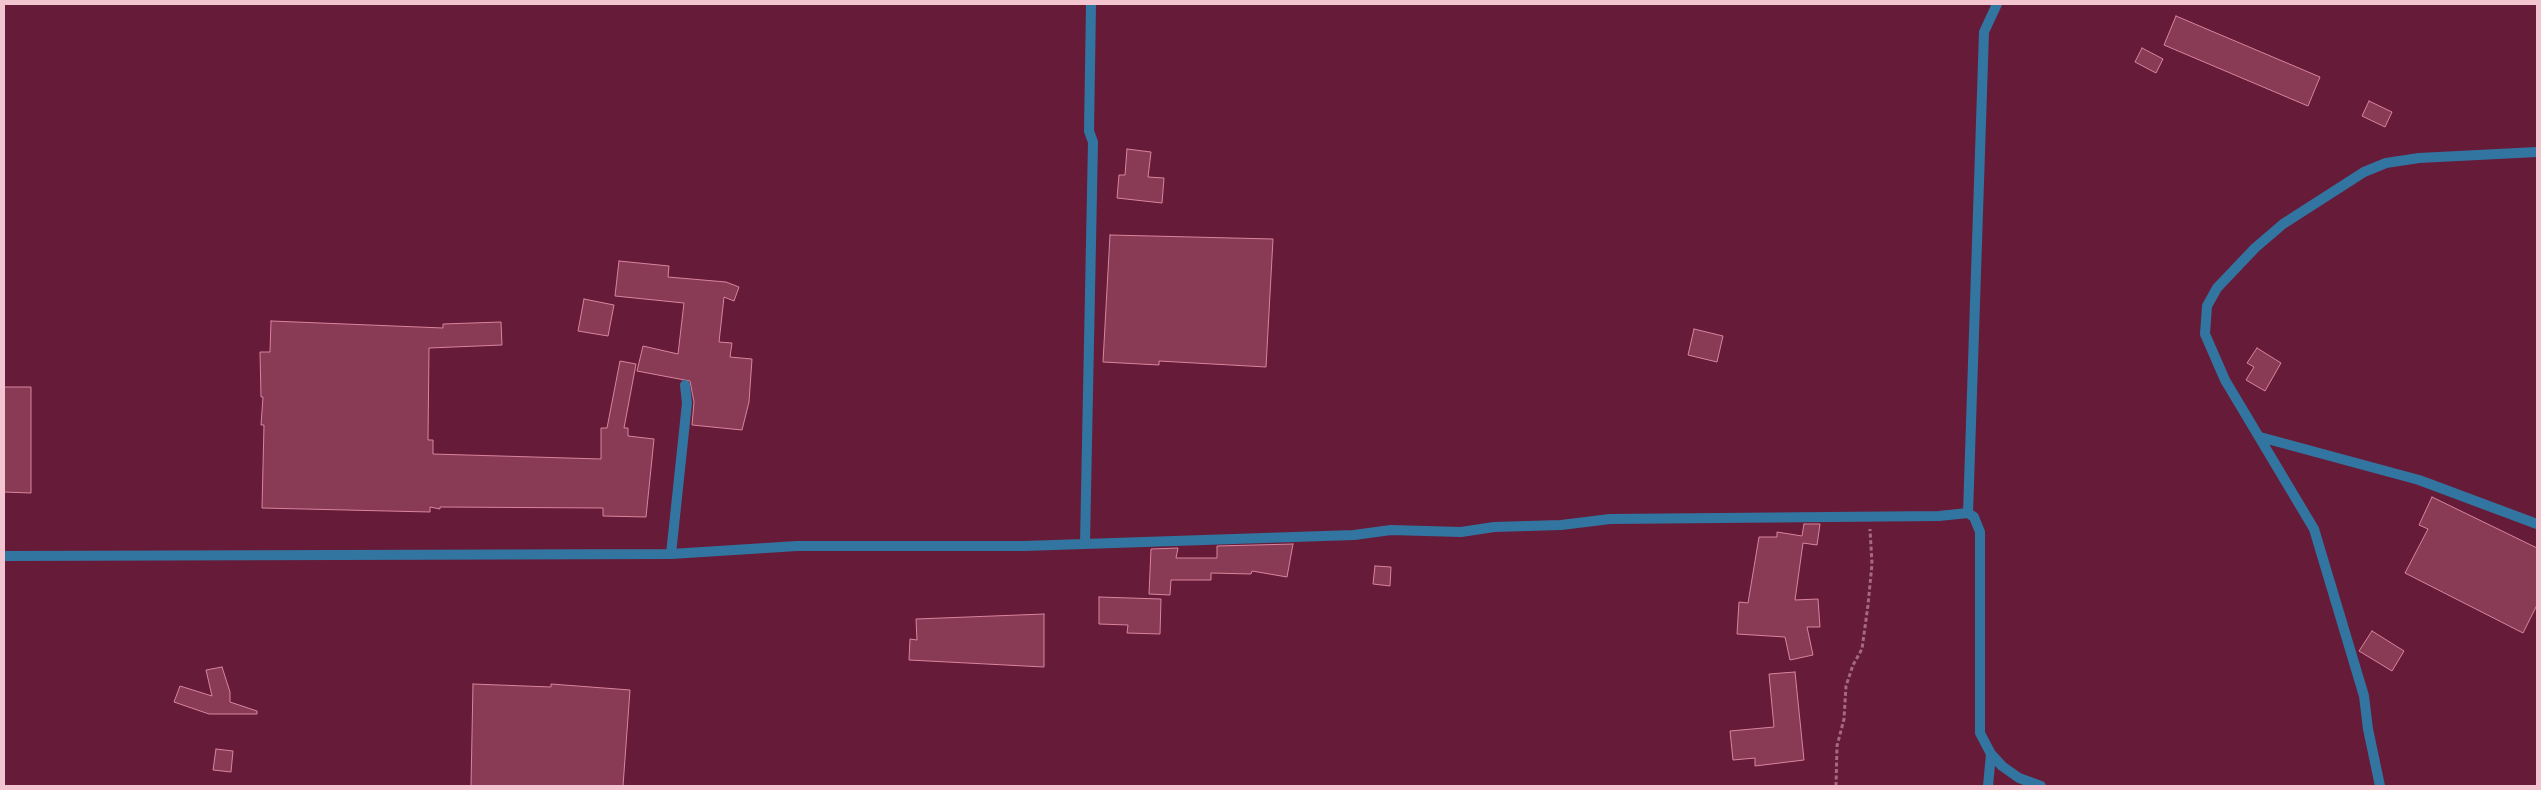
<!DOCTYPE html>
<style>
body{margin:0}
#map{position:relative;width:2541px;height:790px;overflow:hidden;background:#661c38;font-family:"Noto Sans",sans-serif}
canvas{display:block}
.frame{position:absolute;inset:0;border:5px solid #f3c5d1;pointer-events:none}
</style>
<div id="map">
<canvas width="2541" height="790"></canvas>
<div class="frame"></div>
</div>
<script>
const context = document.querySelector('canvas').getContext('2d');
context.lineJoin = 'round';
function paint(path, color) { context.fillStyle = color; context.fill(path, 'evenodd'); }
const toPath = rows => new Path2D(rows.map(r => 'M' + r).join(''));
function stroke(path, color, width, dash) { context.strokeStyle = color; context.lineWidth = width; context.lineCap = dash ? 'butt' : 'round'; context.setLineDash(dash || []); context.stroke(path); }
const building = toPath([
 [2176,16,2320,77,2308,106,2164,45,2176,16],
 [2142,48,2163,59,2156,73,2135,62,2142,48],
 [2369,101,2392,112,2385,127,2362,116,2369,101],
 [1127,149,1151,152,1148,177,1164,178,1162,203,1117,198,1119,175,1125,175,1127,149],
 [1110,235,1273,239,1266,367,1159,361,1159,365,1103,362,1110,235],
 [619,261,669,266,668,277,726,282,739,287,734,301,724,297,719,342,732,343,730,357,752,359,749,402,742,430,692,425,694,402,690,381,637,371,643,346,678,354,684,303,615,296,619,261],
 [584,299,614,305,608,336,578,331,584,299],
 [271,321,443,328,443,324,501,322,502,345,429,348,428,440,433,440,433,454,601,459,601,428,607,428,620,361,636,364,624,428,628,428,628,436,654,439,646,517,603,516,603,508,440,507,440,509,430,507,430,512,262,508,264,425,261,425,263,397,261,397,260,352,270,352,271,321],
 [1694,329,1723,336,1717,362,1688,355,1694,329],
 [2257,348,2281,363,2265,391,2246,380,2254,367,2247,363,2257,348],
 [4,387,31,387,31,493,4,492,4,387],
 [2432,497,2537,548,2537,605,2523,633,2405,573,2428,529,2419,525,2432,497],
 [1804,524,1820,524,1817,545,1803,543,1795,600,1818,599,1820,627,1807,627,1813,655,1790,660,1785,637,1737,634,1739,602,1748,603,1759,537,1777,537,1777,532,1802,536,1804,524],
 [1293,544,1287,577,1252,571,1251,574,1211,573,1211,580,1171,580,1170,595,1149,594,1151,549,1178,548,1176,558,1217,558,1217,546,1293,544],
 [1375,566,1391,567,1390,586,1373,584,1375,566],
 [1099,597,1161,599,1160,634,1127,633,1128,625,1099,624,1099,597],
 [1044,614,1044,667,909,660,910,639,917,640,916,619,1044,614],
 [2372,631,2404,651,2392,671,2359,651,2372,631],
 [222,667,230,692,230,702,257,711,257,714,209,714,174,702,180,686,212,696,206,670,222,667],
 [1795,672,1804,760,1755,766,1755,758,1733,760,1730,731,1774,727,1769,674,1795,672],
 [473,684,551,687,551,684,630,690,623,786,471,786,473,684],
 [216,749,233,751,231,772,213,770,216,749]
]);
paint(building, '#893b55');
stroke(building, '#da849d', 1);
stroke(toPath([
 [1836,786,1837,746,1844,719,1846,686,1853,665,1862,649,1868,605,1872,564,1870,529]
]), '#a6697e', 3, [4, 2.5]);
stroke(toPath([
 [2260,437,2419,480,2537,524],
 [1968,513,1984,32,1997,4],
 [1085,543,1093,142,1089,131,1091,4],
 [671,554,687,403,685,385],
 [4,556,671,554,797,546,1024,546,1354,535,1391,530,1461,532,1494,527,1561,525,1610,519,1939,516,1968,513,1974,517,1980,532,1980,733,1991,754,2002,766,2019,778,2041,786],
 [1988,786,1991,754],
 [2380,786,2368,729,2364,696,2314,529,2225,380,2205,334,2207,306,2217,288,2255,248,2283,224,2364,172,2386,163,2419,158,2537,152]
]), '#3375a1', 10);
</script>
